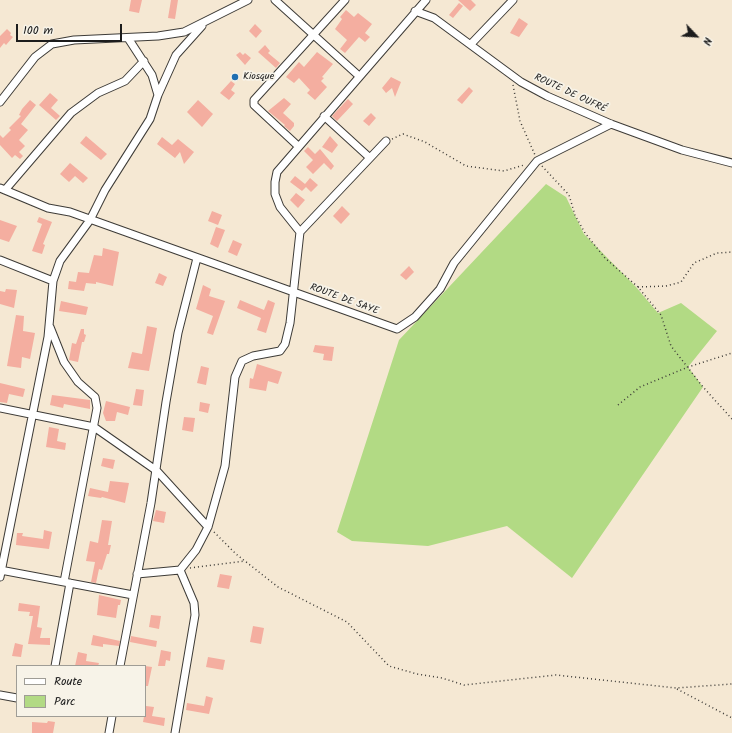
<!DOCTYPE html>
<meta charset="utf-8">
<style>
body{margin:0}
#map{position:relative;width:732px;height:733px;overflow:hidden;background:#f5e8d3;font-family:Kalam,sans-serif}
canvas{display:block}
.legend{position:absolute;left:16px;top:665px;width:130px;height:52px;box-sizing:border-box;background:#f7f3e8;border:1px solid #9f9d96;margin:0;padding:5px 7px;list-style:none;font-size:12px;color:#1c1c1c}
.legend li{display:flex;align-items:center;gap:8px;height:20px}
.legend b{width:20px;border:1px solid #9f9d96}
.north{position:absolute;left:676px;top:16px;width:40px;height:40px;-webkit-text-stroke:3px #f7f3e8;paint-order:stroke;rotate:115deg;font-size:11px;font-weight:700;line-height:16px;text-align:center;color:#1c1c1c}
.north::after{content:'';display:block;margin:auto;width:14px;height:18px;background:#1c1c1c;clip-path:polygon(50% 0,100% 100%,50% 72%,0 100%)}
.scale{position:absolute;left:16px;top:24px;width:106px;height:18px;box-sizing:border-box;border:2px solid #1c1c1c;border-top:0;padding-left:5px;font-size:12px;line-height:14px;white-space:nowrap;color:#1c1c1c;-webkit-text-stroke:3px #f7f3e8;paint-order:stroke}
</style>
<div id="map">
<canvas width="732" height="733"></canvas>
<ul class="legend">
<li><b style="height:5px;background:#fff"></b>Route</li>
<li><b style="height:11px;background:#b2da84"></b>Parc</li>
</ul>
<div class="north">N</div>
<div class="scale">100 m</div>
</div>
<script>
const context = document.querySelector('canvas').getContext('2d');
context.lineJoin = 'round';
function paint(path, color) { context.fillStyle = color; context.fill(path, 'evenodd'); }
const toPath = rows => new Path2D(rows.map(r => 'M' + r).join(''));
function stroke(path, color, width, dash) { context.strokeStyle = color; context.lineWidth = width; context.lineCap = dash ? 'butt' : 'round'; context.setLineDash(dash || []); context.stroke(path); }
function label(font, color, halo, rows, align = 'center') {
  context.font = font + ' Kalam,sans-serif'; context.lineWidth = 3.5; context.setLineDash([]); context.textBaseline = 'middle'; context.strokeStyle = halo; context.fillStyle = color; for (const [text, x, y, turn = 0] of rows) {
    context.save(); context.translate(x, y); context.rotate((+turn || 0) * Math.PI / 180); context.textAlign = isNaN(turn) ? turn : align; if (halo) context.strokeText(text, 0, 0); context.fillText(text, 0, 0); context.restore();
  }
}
paint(toPath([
 [546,184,566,197,584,234,636,287,658,313,681,303,717,331,688,367,703,387,572,578,507,526,428,546,352,541,337,532,399,340]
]), '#b2da84');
paint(toPath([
 [131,0,142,0,139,13,129,11],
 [171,0,178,0,175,19,168,18],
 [458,0,471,0,476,5,470,11],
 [459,3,463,6,453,18,449,15],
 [346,10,354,17,358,13,372,24,365,33,370,37,365,42,359,37,345,53,340,49,347,40,335,29,342,19,340,17],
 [519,18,528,24,519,37,510,33],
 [255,24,262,31,256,38,249,31],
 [7,29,11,33,10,35,13,37,6,45,4,43,0,48,0,36],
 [265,45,270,51,268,53,280,63,276,68,258,52],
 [240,52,243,55,245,53,251,58,245,65,236,55],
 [317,52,333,64,322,77,324,78,321,81,327,87,315,100,307,93,310,90,299,78,294,83,286,77,299,62,304,67],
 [391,77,401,82,395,97,392,88,386,93,382,88],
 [231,81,235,84,231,90,235,93,229,100,220,93],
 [469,87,473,91,462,104,457,100],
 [50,93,58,100,51,108,60,116,56,120,39,105],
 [284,98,291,104,283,113,294,123,294,126,290,131,284,126,285,125,268,111],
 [348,99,353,104,337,121,332,116],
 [30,100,36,105,21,124,28,130,19,140,25,146,19,152,23,156,20,159,15,155,12,158,0,145,0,135,3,138,11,130,9,128,21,116,19,115,22,109],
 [198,100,213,114,202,127,187,112],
 [371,113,376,118,369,126,363,121],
 [86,136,107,154,101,160,80,143],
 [330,136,338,145,332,153,322,147],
 [162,137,172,145,178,139,194,152,184,164,180,152,175,158,157,144],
 [308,147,315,154,320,149,334,166,331,170,324,163,313,174,306,167,313,160,304,151],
 [70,163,88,178,83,183,75,176,69,182,60,174],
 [295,176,305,184,310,178,318,185,311,192,306,187,302,191,290,182],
 [296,193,305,200,298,208,290,200],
 [342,206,350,214,341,224,333,216],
 [212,211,222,215,218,225,208,221],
 [39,217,52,222,43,244,45,245,42,254,32,251,42,224,37,222],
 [0,220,17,226,9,242,0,239],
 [216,227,225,230,218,248,210,244],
 [233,240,242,244,237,256,228,252],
 [103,248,119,252,113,286,96,282,96,284,86,283,84,291,68,289,69,281,76,282,78,272,89,273,94,255,102,256],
 [409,266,414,272,406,280,400,275],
 [159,273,167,277,163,286,155,283],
 [203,285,211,289,209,296,225,301,213,335,207,333,213,316,196,309],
 [6,289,17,290,14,308,0,304,0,291,5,292],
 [240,300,264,310,268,300,275,303,266,333,257,330,261,318,237,308],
 [61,301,88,307,86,315,59,311],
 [16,315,24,316,23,331,35,333,30,359,22,357,21,368,7,366],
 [147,326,157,328,149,371,128,368,132,352,142,354],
 [81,329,84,329,84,334,86,335,84,342,82,342,78,362,69,360,72,343,76,344],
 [315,345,334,347,332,361,323,360,324,354,313,352],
 [257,364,282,372,278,384,268,381,266,391,249,388,250,378,253,379],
 [201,366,209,368,206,385,197,383],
 [0,383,25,389,23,397,9,394,7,403,0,402],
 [136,389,144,390,142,406,133,405],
 [52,395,90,400,90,409,64,404,63,408,50,405],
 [106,401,130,407,128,415,117,412,115,421,106,421,103,413],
 [200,402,210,404,208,413,199,411],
 [184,417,195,418,193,432,182,430],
 [49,427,59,429,57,441,66,443,65,450,46,447],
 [103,458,115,460,113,469,101,466],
 [110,481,129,483,125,503,102,497,101,498,88,496,90,488,108,492],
 [156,510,166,512,164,523,153,521],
 [102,520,112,521,108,545,111,545,109,554,107,554,102,570,99,569,96,583,91,582,95,562,86,561,90,541,98,543],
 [44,530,52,532,49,549,16,545,17,533,23,533,22,536,43,539],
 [220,574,232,576,229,589,217,587],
 [99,595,121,600,120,605,118,605,116,618,97,615],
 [19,603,40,606,37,627,42,628,40,638,50,638,50,645,28,644,33,616,29,616,30,612,18,611],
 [151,615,161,616,159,629,149,627],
 [253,626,264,628,261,644,250,642],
 [93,635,120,641,119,646,103,644,103,647,91,645],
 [131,636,157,641,156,647,130,642],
 [15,643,23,645,21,657,12,656],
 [161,650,171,652,170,661,166,660,165,666,158,666],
 [78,652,87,654,86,661,99,663,98,666,75,666],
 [208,657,225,660,223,670,206,667],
 [145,666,152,667,148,686,145,686],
 [206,696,213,698,209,714,186,710,187,703,204,706],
 [146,706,154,707,152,716,165,718,164,726,143,722],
 [48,721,55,722,53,733,32,733,32,722,47,723]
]), '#f4aea0');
const minor = toPath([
 [275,0,359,76],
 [415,11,434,18,521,82,547,96,611,124,682,150,732,163],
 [471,44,513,0],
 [158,95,176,55,202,26],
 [0,102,35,57,52,44,74,40,158,36,184,32,248,0],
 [324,116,370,158],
 [298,146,254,105,254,100,345,0],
 [0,188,48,208,70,212,397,329,415,317,440,289,454,263,537,161,611,124],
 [5,190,71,113,98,93,125,81,144,61],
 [300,232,280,207,275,194,275,182,277,172,426,0],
 [0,260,53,281],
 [50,327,64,362,78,382,95,397,97,408,64,582],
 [0,408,94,427,157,471,208,527],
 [0,570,133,595],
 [137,574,180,570,196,550,208,527,225,466,235,377,242,361,253,356,280,351,285,344,290,323,300,232,386,141],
 [0,577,48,337,53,281,60,261,90,220,105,190,150,119,158,95,152,75,128,38],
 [55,666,70,583],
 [120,666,151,503,166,402,178,333,197,258],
 [0,695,17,698],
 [109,733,112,716],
 [175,733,195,615,194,603,180,570]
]);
stroke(minor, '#3d3b37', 9);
stroke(toPath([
 [513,85,520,121,535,155],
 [392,139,403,134,425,142,466,166,504,171,524,165],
 [542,166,569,195,575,215,585,233,605,258,638,287,661,315,671,346,703,387,732,419],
 [638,287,666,286,681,282,694,263,717,253,732,252],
 [618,405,640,387,688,367,732,353],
 [214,532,236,554,278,587,347,622,389,666,417,674,442,678,464,685,556,675,676,688,732,684],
 [190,568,245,561],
 [677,689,732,718]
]), '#3d3b37', 1.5, [1, 3]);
stroke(minor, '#fff', 7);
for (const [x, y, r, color] of [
 [235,77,4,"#1f6fb2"]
]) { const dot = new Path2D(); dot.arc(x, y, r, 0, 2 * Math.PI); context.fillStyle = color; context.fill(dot); stroke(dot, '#f7f3e8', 1.5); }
label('10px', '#1c1c1c', '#f7f3e8', [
 ["Kiosque",243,77]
], 'left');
label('10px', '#1c1c1c', '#f7f3e8', [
 ["ROUTE DE OUFRÉ",570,94,25],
 ["ROUTE DE SAYE",344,300,20]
]);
</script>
